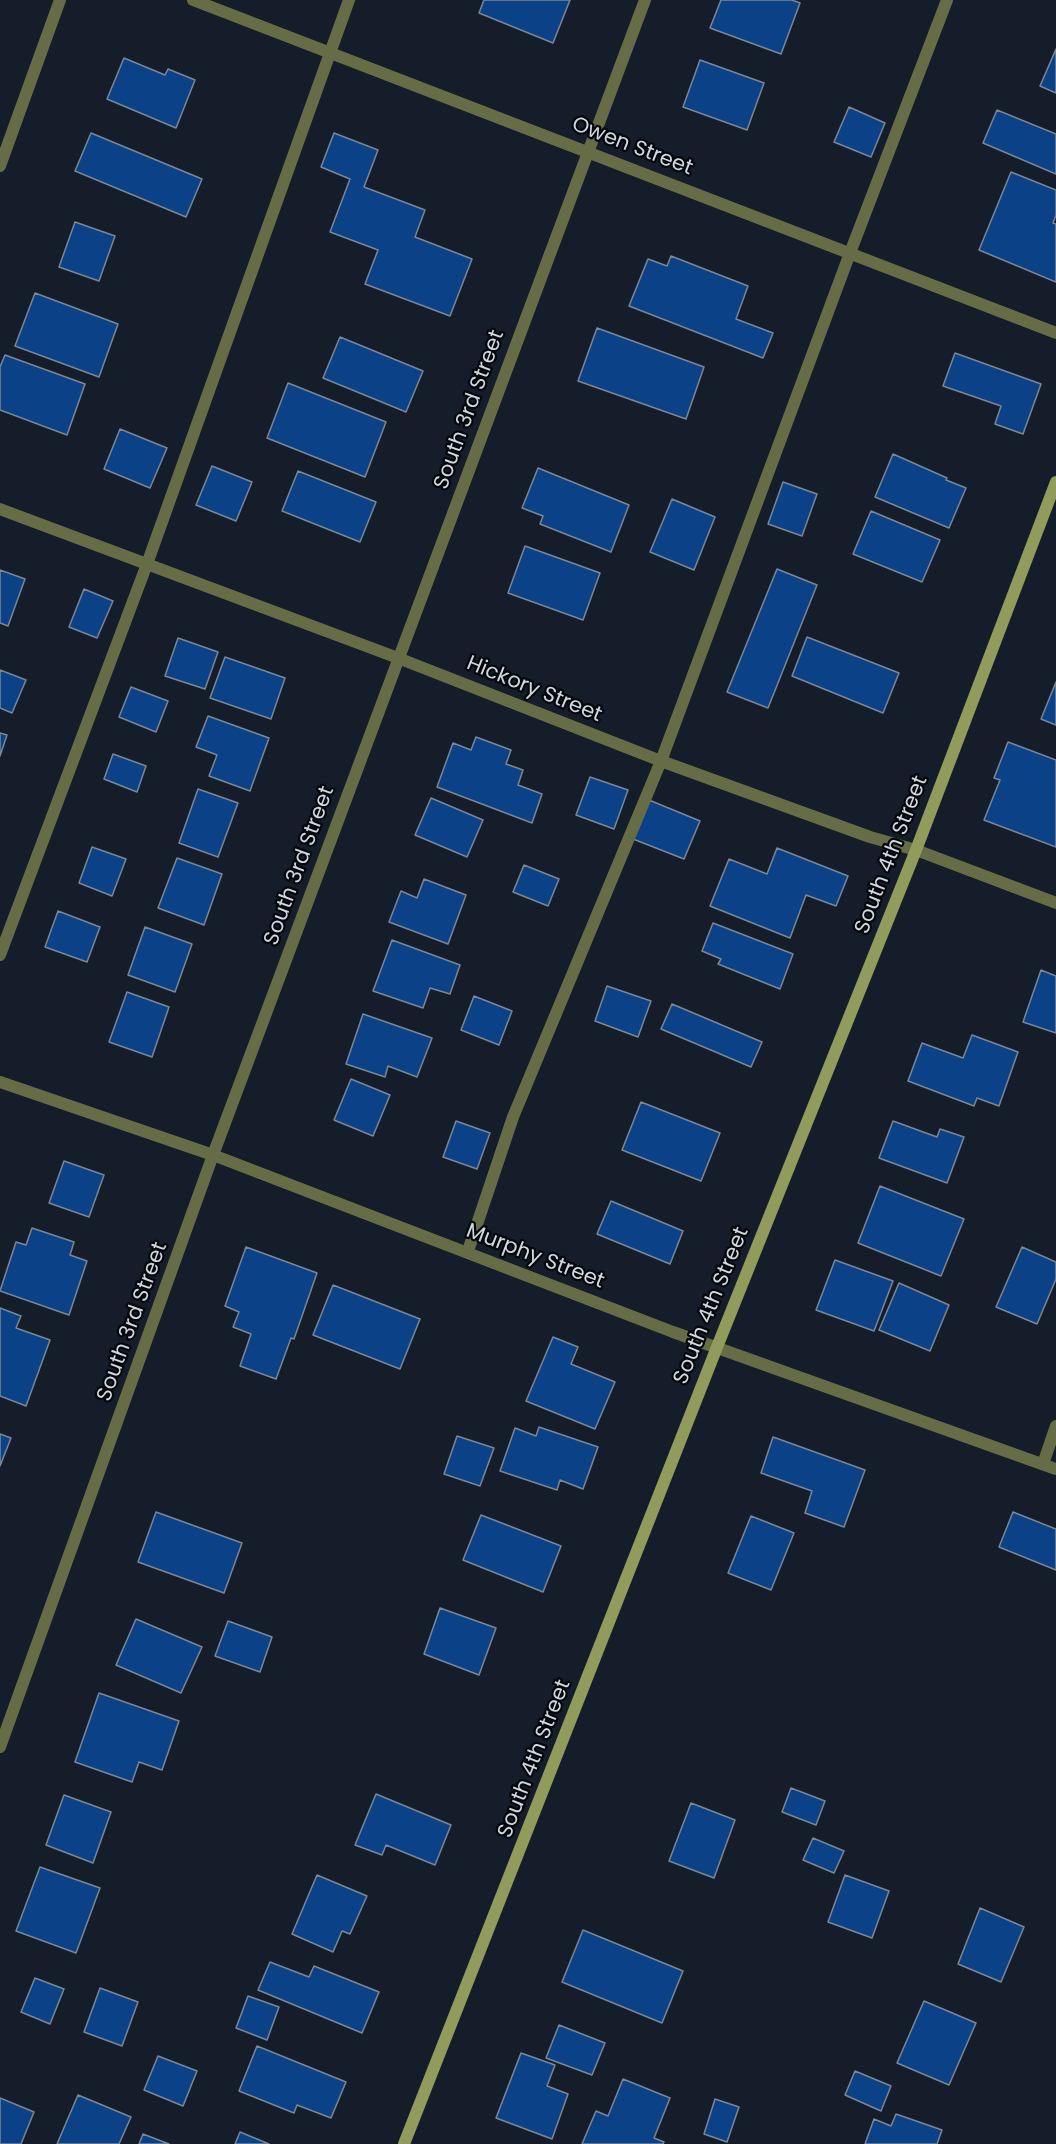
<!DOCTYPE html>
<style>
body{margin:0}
canvas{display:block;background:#141d29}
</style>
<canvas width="1056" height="2144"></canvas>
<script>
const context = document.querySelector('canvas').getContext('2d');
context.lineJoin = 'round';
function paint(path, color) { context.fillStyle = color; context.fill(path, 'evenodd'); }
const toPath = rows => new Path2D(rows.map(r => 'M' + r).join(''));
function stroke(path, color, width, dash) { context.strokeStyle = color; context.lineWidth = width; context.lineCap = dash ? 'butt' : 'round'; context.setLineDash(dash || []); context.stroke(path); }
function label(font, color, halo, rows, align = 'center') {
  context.font = font + ' Poppins,sans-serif'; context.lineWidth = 4.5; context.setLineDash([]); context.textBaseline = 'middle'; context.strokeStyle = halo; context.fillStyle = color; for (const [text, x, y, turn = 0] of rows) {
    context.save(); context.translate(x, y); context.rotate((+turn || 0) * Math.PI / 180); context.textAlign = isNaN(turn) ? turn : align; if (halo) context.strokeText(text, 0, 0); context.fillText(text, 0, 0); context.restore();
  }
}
const building = toPath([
 [484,0,570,0,553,43,479,13,484,0],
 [721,0,792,0,800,3,781,54,710,28,721,0],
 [1056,49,1056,93,1040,86,1056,49],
 [124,58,165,75,168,69,195,80,176,128,107,99,124,58],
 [700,60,764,83,747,130,683,107,700,60],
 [849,107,885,123,871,157,834,142,849,107],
 [997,110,1056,134,1056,174,983,143,997,110],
 [91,133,202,179,186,217,75,171,91,133],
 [334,133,378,150,364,187,425,210,415,237,472,259,450,316,365,284,378,250,330,232,350,179,321,167,334,133],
 [1011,172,1056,190,1056,215,1053,223,1056,224,1056,282,979,250,1011,172],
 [75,222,115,236,99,281,59,267,75,222],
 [671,256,748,286,736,319,773,333,763,358,629,306,648,259,667,266,671,256],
 [35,293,118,324,99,377,15,346,35,293],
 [597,328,704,367,686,419,578,381,597,328],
 [340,337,423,371,406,412,323,378,340,337],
 [955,353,1041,384,1023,434,995,424,1001,406,943,386,955,353],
 [5,355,85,384,67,435,0,410,0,367,5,355],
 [288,383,386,422,365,477,267,438,288,383],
 [120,429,167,448,150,488,104,469,120,429],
 [893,454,947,478,946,480,966,488,949,528,875,497,893,454],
 [212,466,252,482,236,521,196,505,212,466],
 [538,468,629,505,611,552,540,524,543,516,522,508,538,468],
 [298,471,376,502,360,542,282,511,298,471],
 [783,482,817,494,802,536,768,524,783,482],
 [672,499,715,517,694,570,650,552,672,499],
 [871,511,940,540,922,582,853,554,871,511],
 [525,546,600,573,583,620,508,593,525,546],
 [777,569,817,585,768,708,727,692,777,569],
 [0,570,25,579,8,626,0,623,0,570],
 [84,589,113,601,97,638,69,627,84,589],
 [807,637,899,673,883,713,792,676,807,637],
 [178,638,218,652,205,689,165,676,178,638],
 [225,657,285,678,271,719,210,698,225,657],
 [0,670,26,680,12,713,0,708,0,670],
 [1056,682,1056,725,1041,719,1056,682],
 [131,687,168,701,156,732,119,717,131,687],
 [208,716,269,738,250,791,209,776,217,755,196,747,208,716],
 [0,733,7,735,0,756,0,733],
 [476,737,511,750,506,764,523,770,518,785,542,794,532,823,437,787,453,743,471,750,476,737],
 [1008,742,1056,760,1056,847,984,820,1000,780,994,778,1008,742],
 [113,754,146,766,137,792,104,779,113,754],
 [590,777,628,790,614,829,576,815,590,777],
 [198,789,238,803,218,857,179,843,198,789],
 [431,798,483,820,467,857,415,835,431,798],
 [649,800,700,821,684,859,633,839,649,800],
 [92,847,126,859,112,896,79,883,92,847],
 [777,848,848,876,836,906,806,895,790,938,710,906,729,859,767,874,777,848],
 [177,858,222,874,204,925,158,908,177,858],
 [524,865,559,879,548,906,513,892,524,865],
 [424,879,466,895,448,944,389,922,401,891,417,898,424,879],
 [58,911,100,927,87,962,45,947,58,911],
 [713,923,793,954,780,989,718,964,721,959,702,951,713,923],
 [145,927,192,944,175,992,128,975,145,927],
 [392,940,460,965,450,994,430,988,423,1008,373,991,392,940],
 [1041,970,1056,976,1056,1033,1023,1022,1041,970],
 [607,986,651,1001,638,1037,595,1021,607,986],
 [127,992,169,1007,152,1057,109,1042,127,992],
 [474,996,512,1011,499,1045,461,1030,474,996],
 [672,1004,762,1042,751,1067,661,1029,672,1004],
 [363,1014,432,1038,417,1077,388,1066,385,1077,346,1064,363,1014],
 [972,1035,1018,1052,999,1106,977,1098,974,1106,908,1081,922,1043,963,1058,972,1035],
 [351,1079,390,1095,373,1136,334,1120,351,1079],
 [641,1102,720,1133,701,1181,622,1150,641,1102],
 [456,1121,490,1133,477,1169,443,1157,456,1121],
 [893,1121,937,1137,940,1129,964,1137,947,1183,879,1158,893,1121],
 [64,1161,104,1175,89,1217,49,1203,64,1161],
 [880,1186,964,1219,941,1276,858,1243,880,1186],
 [611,1201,683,1231,670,1264,597,1234,611,1201],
 [32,1228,74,1242,70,1255,87,1261,69,1315,0,1291,16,1242,26,1245,32,1228],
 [246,1247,317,1273,294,1339,291,1338,276,1379,240,1366,251,1334,233,1327,239,1312,225,1306,246,1247],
 [1022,1247,1056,1262,1056,1279,1037,1324,996,1307,1022,1247],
 [835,1260,893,1281,874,1331,816,1310,835,1260],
 [899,1283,949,1305,930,1351,879,1330,899,1283],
 [333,1285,420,1319,400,1369,313,1335,333,1285],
 [0,1308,21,1316,16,1328,50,1340,26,1406,0,1396,0,1308],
 [553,1337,578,1347,571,1364,615,1382,595,1429,526,1401,553,1337],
 [539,1427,598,1447,583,1489,560,1480,557,1490,500,1471,515,1428,536,1436,539,1427],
 [0,1434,11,1438,0,1466,0,1434],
 [457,1436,494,1448,480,1486,444,1474,457,1436],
 [773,1437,865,1470,844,1527,805,1513,812,1491,761,1473,773,1437],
 [156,1512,242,1543,224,1593,138,1562,156,1512],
 [1013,1512,1056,1529,1056,1570,999,1547,1013,1512],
 [481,1515,561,1546,543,1592,463,1560,481,1515],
 [751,1516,794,1533,771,1590,728,1573,751,1516],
 [440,1608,496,1628,479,1675,424,1654,440,1608],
 [136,1619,202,1647,181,1693,116,1665,136,1619],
 [228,1621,272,1637,260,1672,215,1656,228,1621],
 [99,1693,179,1721,162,1770,139,1762,132,1782,75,1762,99,1693],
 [791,1788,825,1801,816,1825,782,1812,791,1788],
 [376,1794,451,1825,435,1865,386,1845,382,1855,355,1845,376,1794],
 [64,1795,111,1812,93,1863,46,1845,64,1795],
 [691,1803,735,1820,714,1878,669,1861,691,1803],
 [813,1838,844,1851,834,1873,803,1860,813,1838],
 [40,1867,100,1888,76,1953,16,1931,40,1867],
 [317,1875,367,1896,350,1934,342,1931,333,1952,292,1934,317,1875],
 [845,1875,889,1891,872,1938,828,1922,845,1875],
 [980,1908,1024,1927,1001,1982,958,1964,980,1908],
 [583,1930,683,1971,662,2023,562,1982,583,1930],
 [270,1962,309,1977,314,1966,379,1992,362,2033,258,1990,270,1962],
 [35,1978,64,1989,50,2024,21,2012,35,1978],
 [100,1988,138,2002,122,2046,84,2032,100,1988],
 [248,1996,279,2007,267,2040,236,2028,248,1996],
 [924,2001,976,2023,949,2085,897,2063,924,2001],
 [559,2025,605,2043,592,2075,546,2058,559,2025],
 [257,2046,346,2082,331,2118,297,2105,294,2113,239,2091,257,2046],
 [521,2053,555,2065,547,2086,568,2094,552,2139,496,2118,521,2053],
 [158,2056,197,2071,183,2106,144,2090,158,2056],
 [855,2071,891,2086,881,2111,845,2095,855,2071],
 [623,2079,670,2098,654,2138,664,2142,663,2144,582,2144,596,2111,608,2116,623,2079],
 [78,2095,131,2117,119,2144,57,2144,78,2095],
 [0,2098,34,2112,21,2144,0,2144,0,2098],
 [715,2099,739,2107,727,2142,704,2134,715,2099],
 [896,2114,942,2130,937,2144,865,2144,874,2119,891,2126,896,2114],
 [240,2132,269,2144,235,2144,240,2132],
 [143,2134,169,2144,139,2144,143,2134]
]);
paint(building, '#0a4187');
stroke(building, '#7b8696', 1.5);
stroke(toPath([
 [0,955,147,564,349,0],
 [468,1251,513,1117,661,761,850,253,947,0],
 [1043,1464,1056,1426]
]), '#666d46', 12);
stroke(toPath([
 [193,0,1056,333],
 [0,166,60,0],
 [0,509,398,658,661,761,870,837,916,850,1056,903],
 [0,1082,213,1155,673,1332,1056,1469],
 [0,1747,213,1155,645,0]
]), '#666d46', 12);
stroke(toPath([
 [404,2144,717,1347,916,850,1056,482]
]), '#919b5c', 12);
label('21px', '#d2d8e0', '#04070c', [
 ["Owen Street",632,147,21],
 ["South 3rd Street",470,410,-70],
 ["Hickory Street",534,690,22],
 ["South 4th Street",892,855,-69],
 ["South 3rd Street",300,866,-70],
 ["Murphy Street",535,1257,21],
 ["South 4th Street",712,1306,-68],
 ["South 3rd Street",133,1322,-70],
 ["South 4th Street",535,1759,-69]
]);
</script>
